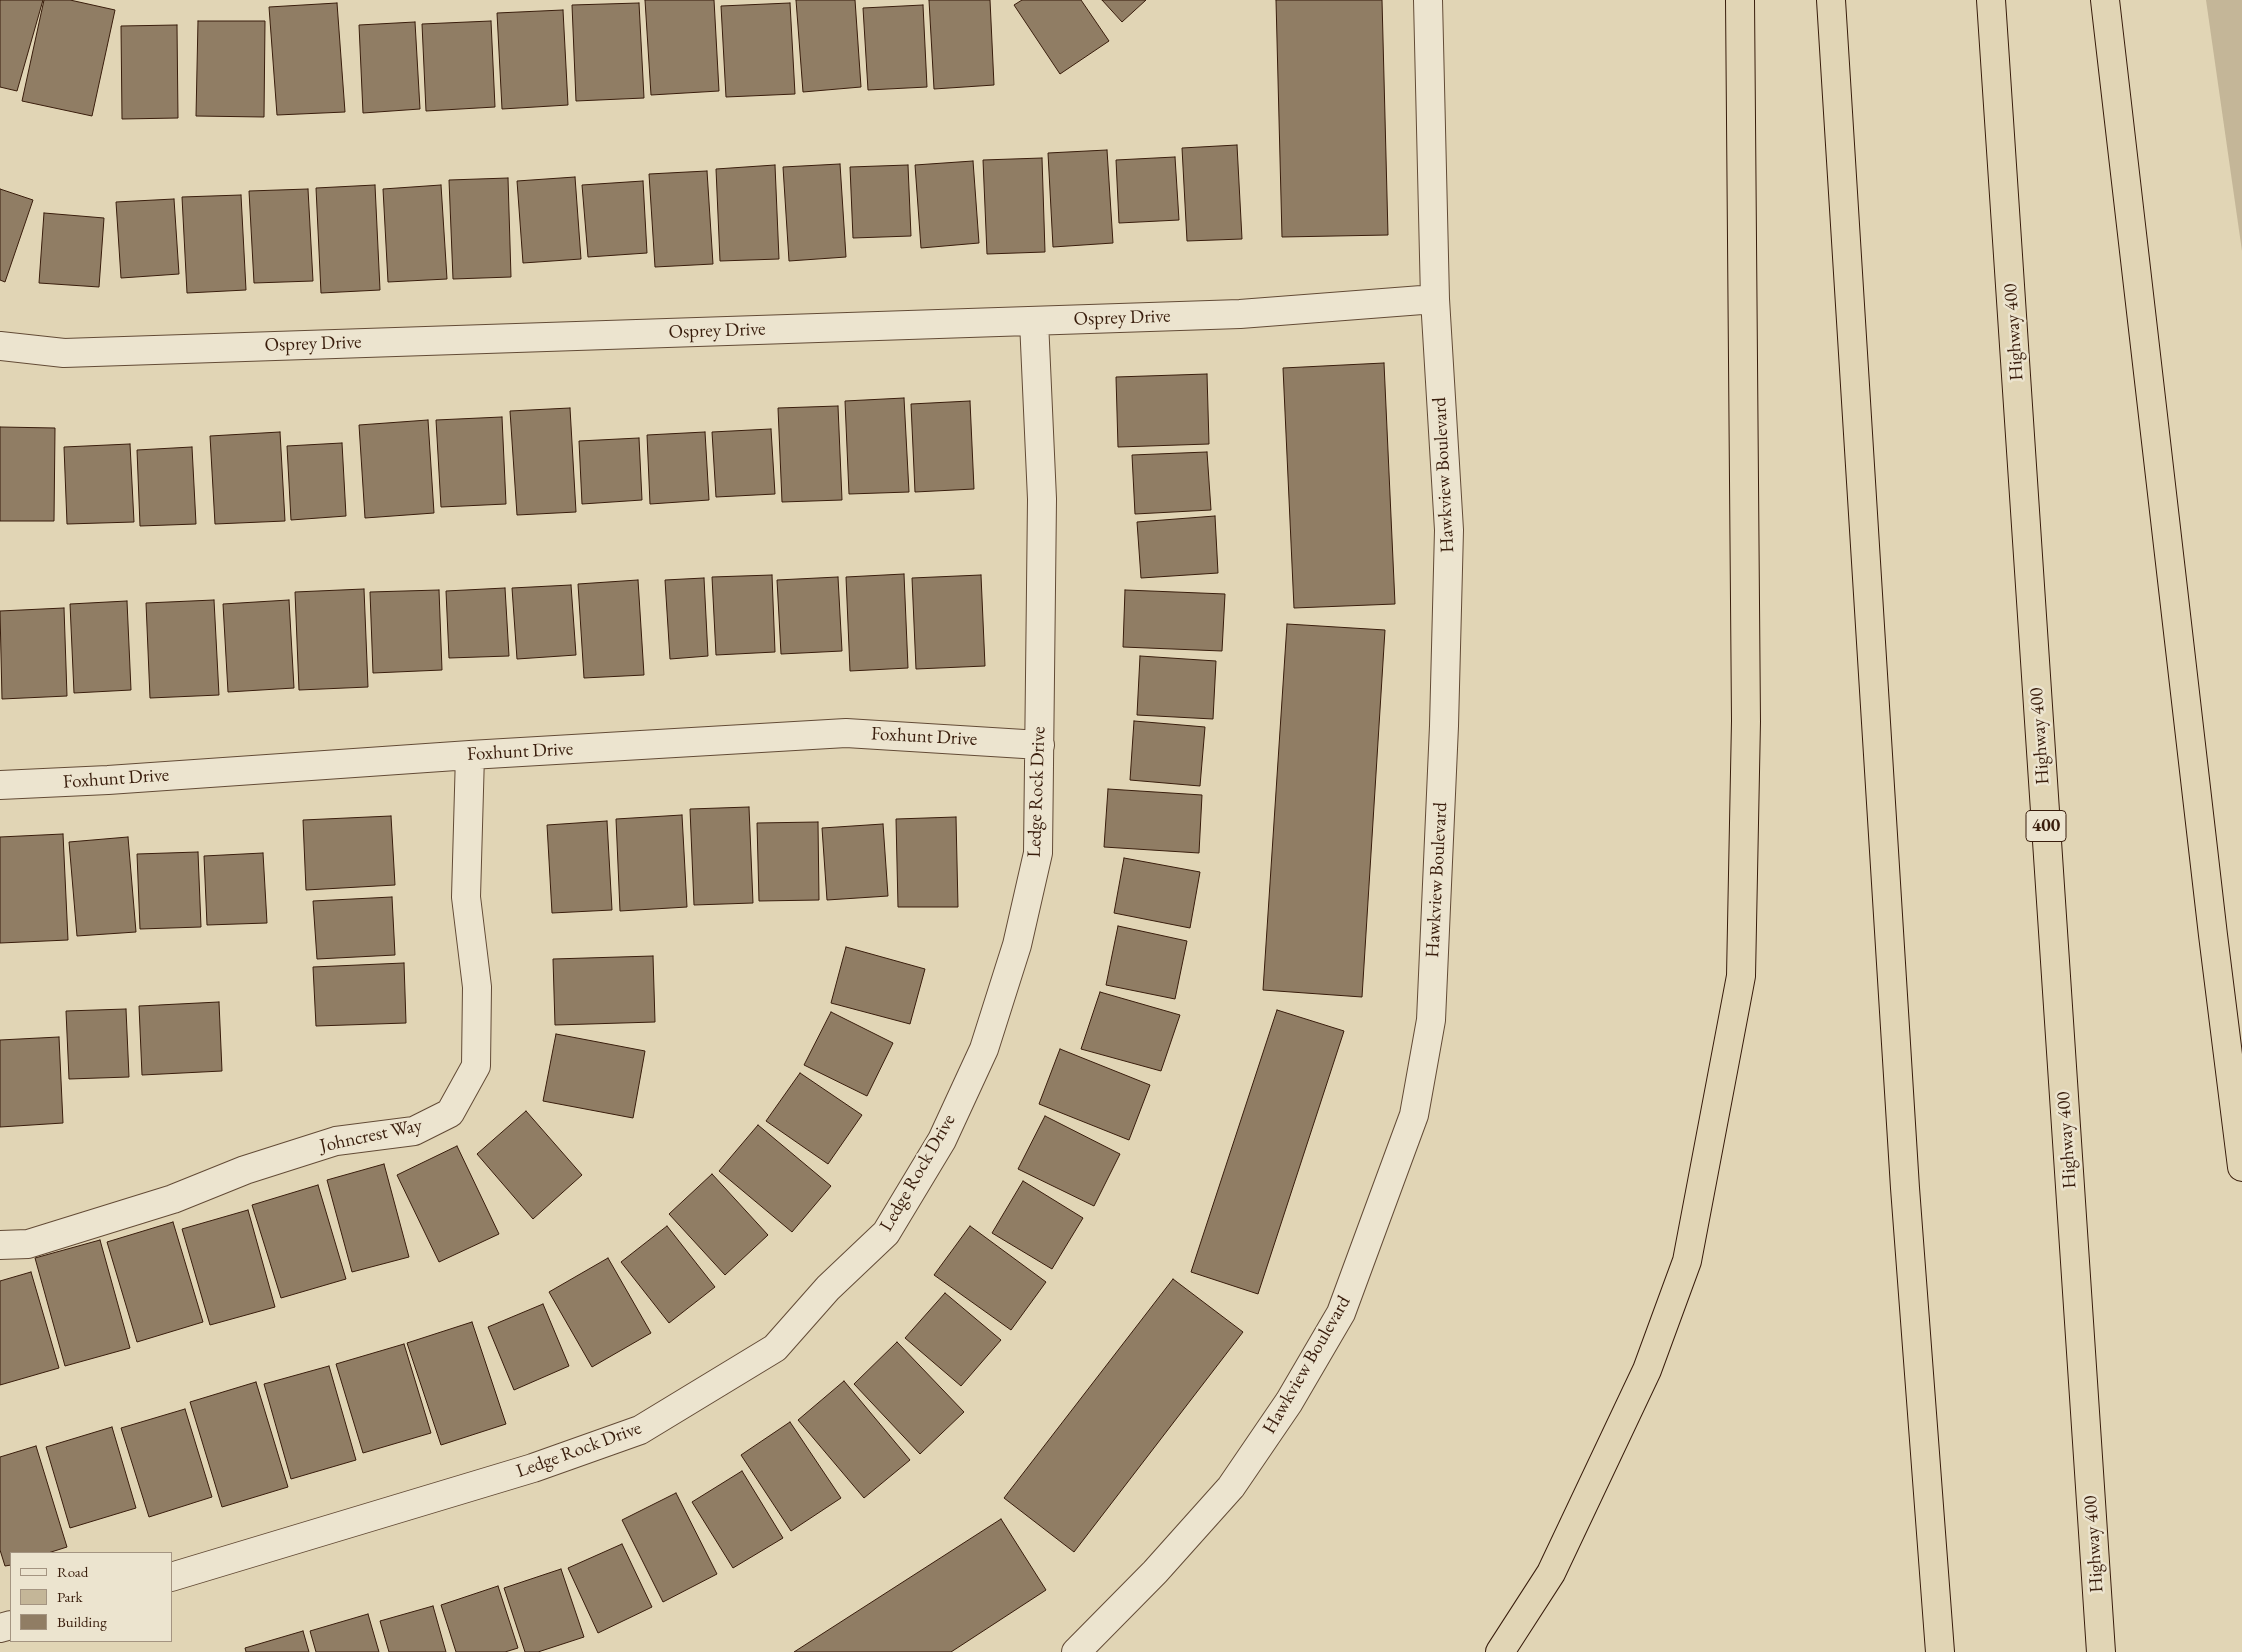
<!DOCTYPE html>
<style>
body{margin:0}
#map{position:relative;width:2242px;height:1652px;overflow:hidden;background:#e1d5b5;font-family:"EB Garamond",serif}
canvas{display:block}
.legend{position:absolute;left:10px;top:1552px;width:162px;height:90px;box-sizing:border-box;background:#ece4cf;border:1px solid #a49481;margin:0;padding:6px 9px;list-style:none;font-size:15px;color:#391d0c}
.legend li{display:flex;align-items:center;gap:10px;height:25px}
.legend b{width:25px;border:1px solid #a49481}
</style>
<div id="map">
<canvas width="2242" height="1652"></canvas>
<ul class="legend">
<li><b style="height:6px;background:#ece4cf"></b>Road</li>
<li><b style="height:14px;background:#c4b698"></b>Park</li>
<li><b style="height:14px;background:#907d64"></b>Building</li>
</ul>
</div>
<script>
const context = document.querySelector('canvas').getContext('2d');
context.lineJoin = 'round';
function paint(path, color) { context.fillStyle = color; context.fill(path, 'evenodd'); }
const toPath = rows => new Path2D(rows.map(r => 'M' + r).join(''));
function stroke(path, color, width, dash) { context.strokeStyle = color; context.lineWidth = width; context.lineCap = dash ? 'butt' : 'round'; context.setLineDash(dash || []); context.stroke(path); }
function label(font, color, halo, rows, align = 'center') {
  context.font = font + ' "EB Garamond",serif'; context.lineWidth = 5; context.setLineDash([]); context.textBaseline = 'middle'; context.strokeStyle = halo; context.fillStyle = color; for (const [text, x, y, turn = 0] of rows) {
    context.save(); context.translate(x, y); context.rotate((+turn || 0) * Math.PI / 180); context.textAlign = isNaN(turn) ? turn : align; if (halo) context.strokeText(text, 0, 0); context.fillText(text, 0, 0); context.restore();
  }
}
paint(toPath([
 [2206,0,2242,0,2242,251]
]), '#c4b698');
const building = toPath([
 [0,0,43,0,17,91,0,87,0,0],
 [44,0,70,0,115,10,92,116,22,101,44,0],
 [645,0,714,0,719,91,651,95,645,0],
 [796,0,855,0,861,87,803,92,796,0],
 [929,0,990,0,994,85,934,89,929,0],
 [1022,0,1081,0,1109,41,1060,74,1014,5,1022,0],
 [1102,0,1146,0,1122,22,1102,0],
 [1276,0,1382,0,1388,235,1282,237,1276,0],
 [337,3,345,112,277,115,269,7,337,3],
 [639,3,644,98,576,101,572,5,639,3],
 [790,3,795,94,726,97,721,6,790,3],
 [923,5,927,87,868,90,863,8,923,5],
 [563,10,568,105,502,109,497,13,563,10],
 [198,21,265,21,264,117,196,116,198,21],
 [491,21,495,107,426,111,422,24,491,21],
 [415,22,420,109,363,113,359,25,415,22],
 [177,25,178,118,122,119,121,26,177,25],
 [1237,145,1242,239,1187,241,1182,148,1237,145],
 [1107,150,1113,243,1053,247,1048,153,1107,150],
 [1175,157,1179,220,1119,223,1116,160,1175,157],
 [1042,158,1045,252,987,254,983,160,1042,158],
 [973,161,979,243,921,248,915,165,973,161],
 [840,164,846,257,789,261,783,167,840,164],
 [775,165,779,259,720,261,716,169,775,165],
 [908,165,911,236,853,238,850,167,908,165],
 [707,171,713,264,655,267,649,174,707,171],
 [575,177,581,259,523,263,517,181,575,177],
 [508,178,511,277,453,279,449,180,508,178],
 [643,181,647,253,588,257,582,185,643,181],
 [375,185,380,290,321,293,316,188,375,185],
 [441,185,447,279,388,282,383,189,441,185],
 [0,189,33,200,5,282,0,280,0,189],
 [308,189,313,281,254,283,249,191,308,189],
 [241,195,246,290,187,293,182,197,241,195],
 [174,199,179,274,121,278,116,202,174,199],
 [44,213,104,218,99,287,39,283,44,213],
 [1384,363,1395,604,1294,608,1283,368,1384,363],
 [1207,374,1209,444,1118,447,1116,377,1207,374],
 [904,398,909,492,849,494,845,401,904,398],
 [970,401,974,489,915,492,911,404,970,401],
 [838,406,842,500,782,502,778,408,838,406],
 [570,408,576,512,517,515,510,411,570,408],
 [502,417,506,504,441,507,436,420,502,417],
 [428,420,434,513,365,518,359,425,428,420],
 [0,427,55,428,54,521,0,521,0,427],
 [771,429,775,494,716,497,712,432,771,429],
 [280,432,285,521,215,524,210,436,280,432],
 [705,432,709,500,650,504,647,435,705,432],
 [639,438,642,500,582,504,579,441,639,438],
 [342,443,346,516,291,520,287,446,342,443],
 [130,444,134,522,67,524,64,447,130,444],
 [192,447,196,524,140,526,137,450,192,447],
 [1207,452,1211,510,1135,514,1132,455,1207,452],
 [1215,516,1218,573,1141,578,1137,522,1215,516],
 [904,574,908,668,850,671,846,577,904,574],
 [772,575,775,652,716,655,712,577,772,575],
 [981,575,985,666,916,669,912,578,981,575],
 [838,577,842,651,781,654,777,580,838,577],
 [704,578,708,656,670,659,665,580,704,578],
 [638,580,644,675,584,678,578,584,638,580],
 [571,585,576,655,517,659,512,588,571,585],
 [505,588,509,656,449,658,446,591,505,588],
 [364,589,368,687,299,690,295,592,364,589],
 [439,590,442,670,373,673,370,592,439,590],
 [1125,590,1225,594,1222,651,1123,647,1125,590],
 [214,600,219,695,150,698,146,603,214,600],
 [289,600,294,688,228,692,223,604,289,600],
 [127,601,131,690,74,693,70,604,127,601],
 [64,608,67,696,2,699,0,611,64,608],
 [1287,624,1385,630,1362,997,1263,990,1287,624],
 [1140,656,1216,661,1213,719,1137,715,1140,656],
 [1134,721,1205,727,1200,786,1130,780,1134,721],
 [1108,789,1202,795,1199,853,1104,847,1108,789],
 [749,807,753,903,694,905,690,809,749,807],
 [682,815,687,907,620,911,616,819,682,815],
 [391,816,395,885,306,890,303,820,391,816],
 [956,817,958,907,898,907,896,819,956,817],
 [607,821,612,910,552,913,547,825,607,821],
 [818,822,819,900,759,901,757,823,818,822],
 [883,824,888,896,827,900,822,828,883,824],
 [63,834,68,940,0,943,0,837,63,834],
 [128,837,136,932,77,936,69,842,128,837],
 [198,852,201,927,140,929,137,854,198,852],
 [263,853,267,923,207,925,204,856,263,853],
 [1124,858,1200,872,1190,928,1114,913,1124,858],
 [392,897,395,955,317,959,313,901,392,897],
 [1118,926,1187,941,1175,999,1106,985,1118,926],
 [846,947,925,969,910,1024,831,1003,846,947],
 [653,956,655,1022,555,1025,553,959,653,956],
 [404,963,406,1023,316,1026,313,967,404,963],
 [1100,992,1180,1015,1161,1071,1081,1049,1100,992],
 [219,1002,222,1071,142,1075,139,1006,219,1002],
 [126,1009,129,1077,69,1079,66,1011,126,1009],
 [1277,1010,1344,1031,1258,1294,1191,1272,1277,1010],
 [831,1012,893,1043,867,1096,804,1065,831,1012],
 [556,1034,645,1051,633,1118,543,1101,556,1034],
 [59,1037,63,1123,0,1127,0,1040,59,1037],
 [1060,1049,1150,1085,1129,1140,1039,1104,1060,1049],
 [800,1073,862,1115,828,1164,766,1121,800,1073],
 [526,1111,582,1175,533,1219,477,1154,526,1111],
 [1045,1116,1120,1154,1094,1206,1018,1169,1045,1116],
 [758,1125,831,1186,792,1232,719,1171,758,1125],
 [457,1146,499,1234,439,1262,397,1175,457,1146],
 [384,1164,409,1257,352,1272,327,1180,384,1164],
 [712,1174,768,1235,725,1275,669,1214,712,1174],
 [1023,1181,1083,1218,1052,1269,992,1233,1023,1181],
 [318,1185,346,1279,281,1298,252,1205,318,1185],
 [248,1210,275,1307,210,1325,182,1229,248,1210],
 [173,1222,203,1322,137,1342,107,1242,173,1222],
 [667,1226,715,1287,669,1323,621,1262,667,1226],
 [970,1226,1046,1282,1011,1330,934,1275,970,1226],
 [100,1240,130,1348,65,1366,35,1258,100,1240],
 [608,1258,651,1333,592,1367,549,1292,608,1258],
 [31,1272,59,1368,0,1385,0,1281,31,1272],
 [1173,1279,1243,1332,1074,1552,1004,1498,1173,1279],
 [945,1293,1001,1340,961,1386,905,1338,945,1293],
 [543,1304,569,1366,514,1390,488,1327,543,1304],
 [472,1322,506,1424,441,1445,407,1343,472,1322],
 [897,1342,964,1412,920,1454,854,1384,897,1342],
 [404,1344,431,1433,363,1453,336,1364,404,1344],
 [329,1366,356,1460,291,1479,264,1384,329,1366],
 [844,1381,910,1460,864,1498,798,1420,844,1381],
 [256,1382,288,1487,222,1507,190,1402,256,1382],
 [185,1409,212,1497,149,1517,121,1428,185,1409],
 [790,1422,841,1498,791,1531,741,1455,790,1422],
 [112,1427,136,1508,70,1528,46,1447,112,1427],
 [36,1446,67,1547,48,1553,11,1553,11,1565,5,1566,0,1550,0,1457,36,1446],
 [742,1471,783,1538,733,1568,692,1502,742,1471],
 [676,1493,717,1574,663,1602,622,1520,676,1493],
 [1001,1519,1046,1590,951,1652,794,1652,1001,1519],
 [622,1544,652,1607,598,1633,568,1568,622,1544],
 [561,1569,584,1637,538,1652,525,1652,504,1588,561,1569],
 [498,1586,518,1648,505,1652,456,1652,441,1605,498,1586],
 [433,1606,446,1652,389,1652,380,1621,433,1606],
 [368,1614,379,1652,316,1652,310,1631,368,1614],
 [303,1631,309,1652,246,1652,245,1648,303,1631]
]);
paint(building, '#907d64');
stroke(building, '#391d0c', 1);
const minor = toPath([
 [0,346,64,353,1240,314,1435,299],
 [0,785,108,780,470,755,846,733,1040,745],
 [0,1245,28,1244,173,1199,245,1170,336,1141,414,1131,450,1113,476,1066,477,987,466,897,470,755],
 [171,1577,533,1468,640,1430,775,1348,828,1288,886,1233,942,1140,984,1049,1017,945,1038,853,1042,499,1034,321],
 [0,1628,11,1625],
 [1076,1652,1155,1572,1231,1487,1289,1402,1341,1313,1414,1115,1431,1020,1444,726,1449,530,1435,299,1428,0]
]);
const highway = toPath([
 [1831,0,1905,1188,1940,1652],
 [1991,0,2101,1652],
 [2105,0,2213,935,2242,1167],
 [1500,1652,1551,1573,1647,1370,1687,1261,1741,976,1746,721,1740,0]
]);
stroke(minor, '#634b36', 30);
stroke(highway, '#391d0c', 30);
stroke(minor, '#ece4cf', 28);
stroke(highway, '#e1d5b5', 28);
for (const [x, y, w] of [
 [2046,826,40]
]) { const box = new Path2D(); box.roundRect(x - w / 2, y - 15.5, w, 31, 4); context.fillStyle = '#ece4cf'; context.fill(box); stroke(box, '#391d0c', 1); }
label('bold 18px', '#391d0c', null, [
 ["400",2046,826]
]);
label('19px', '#391d0c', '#ece4cf', [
 ["Osprey Drive",1122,318,-2],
 ["Osprey Drive",717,331,-2],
 ["Highway 400",2014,332,-94],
 ["Osprey Drive",313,344,-2],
 ["Hawkview Boulevard",1444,475,-93],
 ["Highway 400",2040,736,-94],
 ["Foxhunt Drive",924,737,3],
 ["Foxhunt Drive",520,752,-3],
 ["Foxhunt Drive",116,779,-4],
 ["Ledge Rock Drive",1037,792,-88],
 ["Hawkview Boulevard",1437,880,-87],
 ["Johncrest Way",371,1136,-12],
 ["Highway 400",2067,1140,-94],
 ["Ledge Rock Drive",918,1173,-60],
 ["Hawkview Boulevard",1307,1365,-60],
 ["Ledge Rock Drive",579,1450,-20],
 ["Highway 400",2094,1544,-94]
]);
</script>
